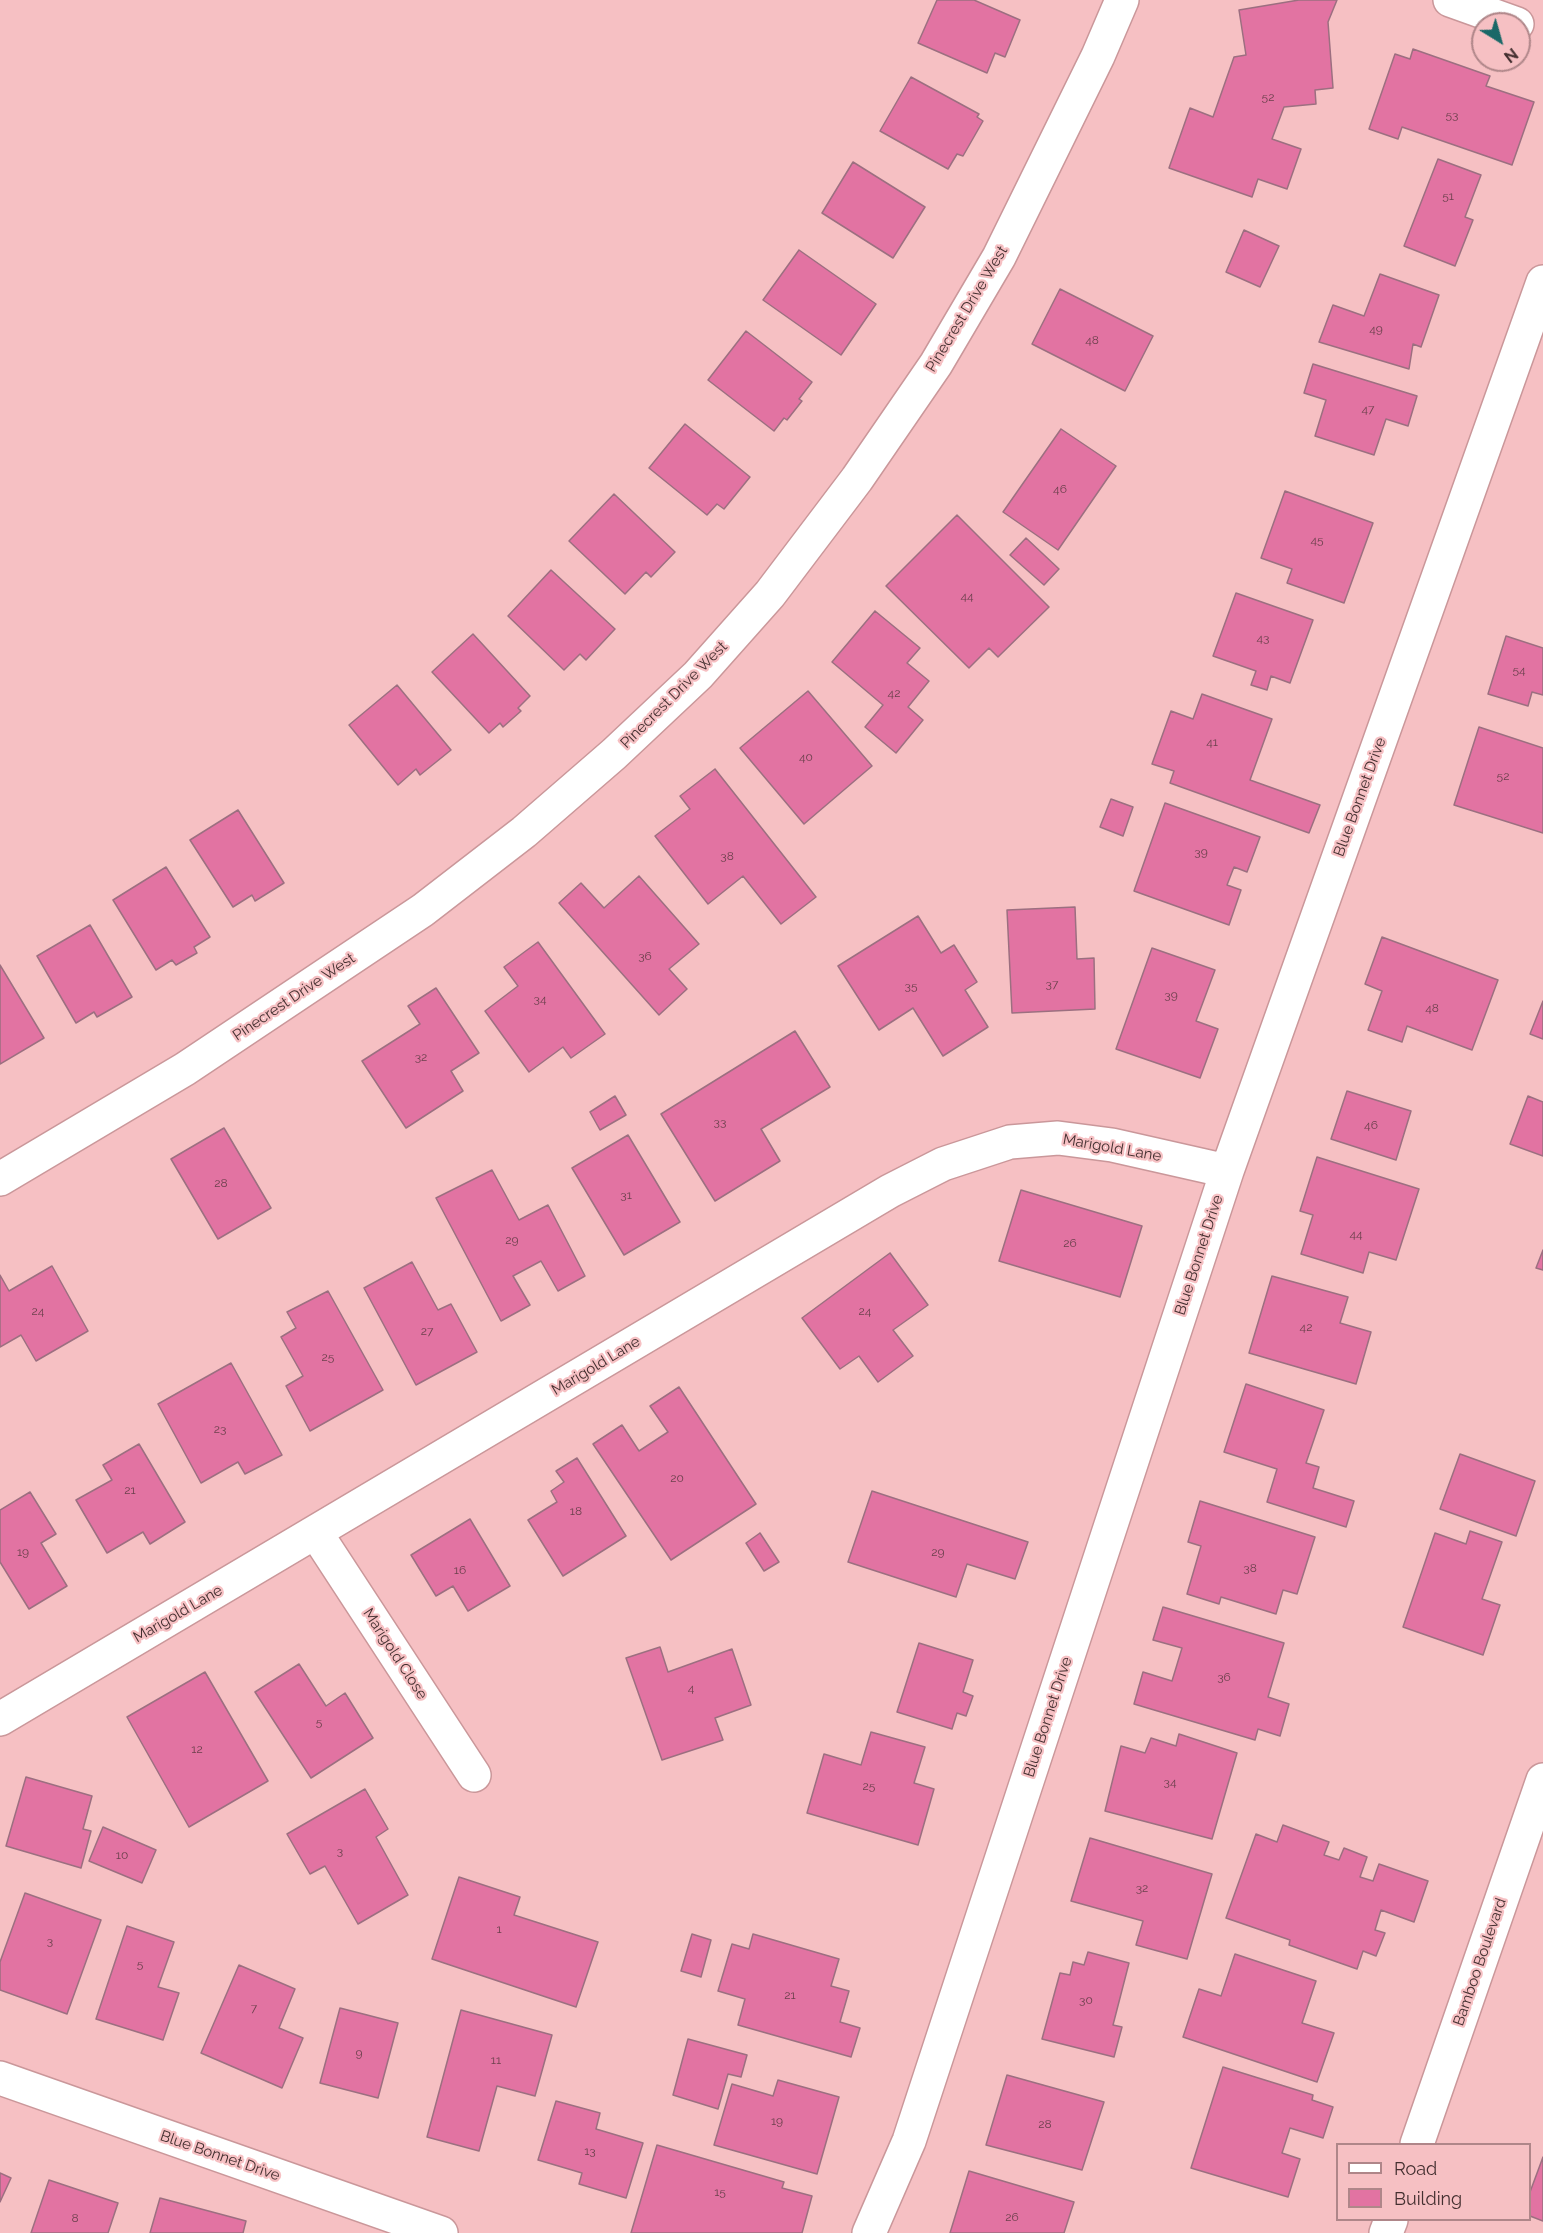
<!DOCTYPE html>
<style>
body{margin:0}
#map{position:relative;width:1543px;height:2233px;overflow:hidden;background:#f6c0c3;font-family:Raleway,sans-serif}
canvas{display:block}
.legend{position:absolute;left:1336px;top:2143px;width:195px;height:78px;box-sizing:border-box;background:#f6c0c3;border:2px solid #af8689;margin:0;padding:8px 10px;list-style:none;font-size:18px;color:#453031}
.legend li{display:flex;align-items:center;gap:12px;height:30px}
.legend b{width:30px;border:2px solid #af8689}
.north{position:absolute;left:1471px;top:12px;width:60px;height:60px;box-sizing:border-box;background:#f6c0c3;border:2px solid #af8689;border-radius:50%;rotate:143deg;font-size:16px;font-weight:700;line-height:24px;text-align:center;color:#453031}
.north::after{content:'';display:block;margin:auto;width:21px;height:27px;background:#1a6868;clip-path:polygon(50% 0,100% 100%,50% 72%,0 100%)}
</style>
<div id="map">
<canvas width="1543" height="2233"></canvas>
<ul class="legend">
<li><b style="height:8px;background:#fff"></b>Road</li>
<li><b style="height:16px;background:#e273a2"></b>Building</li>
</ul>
<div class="north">N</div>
</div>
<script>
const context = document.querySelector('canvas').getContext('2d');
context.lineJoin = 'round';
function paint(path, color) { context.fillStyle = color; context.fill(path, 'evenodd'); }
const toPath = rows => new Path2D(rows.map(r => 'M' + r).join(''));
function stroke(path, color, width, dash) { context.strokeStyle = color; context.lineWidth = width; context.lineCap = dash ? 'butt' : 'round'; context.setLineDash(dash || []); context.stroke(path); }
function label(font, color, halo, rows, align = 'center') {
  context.font = font + ' Raleway,sans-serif'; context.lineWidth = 4.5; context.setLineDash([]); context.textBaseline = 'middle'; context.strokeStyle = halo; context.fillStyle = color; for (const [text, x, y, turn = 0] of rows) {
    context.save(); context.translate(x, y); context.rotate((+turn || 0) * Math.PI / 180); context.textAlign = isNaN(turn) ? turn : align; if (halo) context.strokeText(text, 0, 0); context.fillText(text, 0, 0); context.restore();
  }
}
const building = toPath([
 [937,0,974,0,1020,20,1005,57,995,53,987,73,918,43,937,0],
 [1299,0,1337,0,1328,22,1333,88,1315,90,1316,104,1284,107,1272,139,1301,149,1287,189,1258,179,1252,197,1169,168,1190,108,1213,117,1234,57,1246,55,1239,10,1299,0],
 [1413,49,1490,76,1486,86,1534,102,1512,165,1402,127,1398,139,1369,129,1395,54,1410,59,1413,49],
 [911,77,979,114,977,117,983,121,963,156,957,154,948,169,880,131,911,77],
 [1438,159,1481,175,1465,217,1473,220,1455,266,1404,246,1438,159],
 [853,162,925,207,893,258,822,213,853,162],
 [1244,230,1279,246,1260,287,1226,272,1244,230],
 [799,250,876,304,841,355,763,300,799,250],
 [1380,274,1439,295,1421,347,1413,344,1409,369,1319,342,1333,305,1364,316,1380,274],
 [1060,289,1153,336,1125,391,1032,344,1060,289],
 [746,331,812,382,799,399,802,401,787,420,784,418,774,431,708,380,746,331],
 [1313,364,1417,396,1408,426,1386,419,1374,455,1315,436,1326,400,1304,393,1313,364],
 [685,424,750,477,724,509,717,504,707,515,649,468,685,424],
 [1061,429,1116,466,1058,550,1003,512,1061,429],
 [1285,491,1373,523,1344,603,1287,583,1292,569,1261,558,1285,491],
 [614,494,675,552,651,577,646,572,625,594,569,541,614,494],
 [957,515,1049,607,998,657,989,648,969,668,886,586,957,515],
 [1026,538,1059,569,1044,585,1010,555,1026,538],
 [551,570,615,629,586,660,580,654,564,670,508,616,551,570],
 [1236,593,1313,620,1290,683,1271,676,1267,690,1251,685,1256,671,1213,656,1236,593],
 [875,611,920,648,907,663,929,681,908,707,923,720,896,753,865,727,883,705,832,662,875,611],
 [473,634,530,696,518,708,521,711,503,727,500,723,489,733,432,672,473,634],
 [1506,636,1543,648,1543,695,1532,692,1528,706,1488,694,1506,636],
 [397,685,451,750,420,775,416,769,398,785,349,725,397,685],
 [808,691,872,766,804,824,740,748,808,691],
 [1202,694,1272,719,1250,780,1320,805,1309,833,1170,783,1174,771,1152,764,1171,711,1193,719,1202,694],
 [1479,727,1543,748,1543,833,1454,805,1479,727],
 [715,769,816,897,781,924,743,876,708,904,655,836,690,809,680,796,715,769],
 [1111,799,1133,807,1123,836,1100,827,1111,799],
 [1165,803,1260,837,1247,872,1234,867,1227,885,1241,890,1229,925,1134,891,1165,803],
 [238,810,284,883,255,901,252,895,233,907,190,840,238,810],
 [166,867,210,937,194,947,197,953,176,965,172,960,156,970,113,900,166,867],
 [639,876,699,944,669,969,687,989,659,1015,559,903,581,883,604,908,639,876],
 [1075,907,1077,959,1094,958,1095,1009,1012,1013,1007,910,1075,907],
 [918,916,941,953,954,945,977,982,965,990,988,1027,943,1056,913,1008,879,1030,838,966,918,916],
 [90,925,132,997,97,1017,94,1012,76,1023,37,956,90,925],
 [1382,937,1498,980,1472,1050,1407,1026,1402,1042,1368,1030,1382,991,1365,984,1382,937],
 [538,942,605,1034,571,1058,563,1047,529,1072,485,1011,518,986,504,967,538,942],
 [1152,948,1215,970,1196,1021,1218,1029,1200,1078,1116,1049,1152,948],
 [0,965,44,1038,0,1064,0,965],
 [436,988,479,1053,451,1071,463,1091,406,1128,362,1061,420,1024,408,1006,436,988],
 [1543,1001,1543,1039,1530,1034,1543,1001],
 [795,1031,830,1087,761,1129,780,1161,715,1201,661,1114,795,1031],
 [1347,1091,1411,1111,1396,1160,1331,1139,1347,1091],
 [615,1096,626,1115,600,1130,590,1112,615,1096],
 [1528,1096,1543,1102,1543,1156,1510,1144,1528,1096],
 [224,1128,271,1208,218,1239,171,1159,224,1128],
 [628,1135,680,1222,624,1255,572,1168,628,1135],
 [1317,1157,1419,1189,1396,1260,1369,1252,1363,1273,1301,1254,1313,1215,1300,1211,1317,1157],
 [492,1170,519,1220,548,1205,585,1276,558,1291,541,1261,513,1276,530,1305,501,1321,436,1198,492,1170],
 [1021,1190,1142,1226,1120,1297,999,1261,1021,1190],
 [1543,1250,1543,1270,1536,1268,1543,1250],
 [890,1253,928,1305,893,1330,913,1356,878,1382,859,1356,840,1369,802,1318,890,1253],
 [412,1262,438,1310,451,1304,477,1352,416,1385,364,1288,412,1262],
 [52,1266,88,1331,36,1361,21,1335,0,1347,0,1275,9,1291,52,1266],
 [1272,1276,1348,1297,1340,1323,1371,1332,1356,1384,1249,1353,1272,1276],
 [328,1291,383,1390,310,1431,286,1386,303,1376,281,1337,296,1328,287,1312,328,1291],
 [231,1363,282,1455,245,1474,238,1462,201,1483,158,1404,231,1363],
 [1246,1384,1324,1410,1306,1463,1319,1467,1313,1488,1354,1501,1346,1527,1267,1502,1277,1469,1224,1452,1246,1384],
 [679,1387,756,1504,671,1560,593,1444,622,1425,639,1451,668,1432,650,1406,679,1387],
 [139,1444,185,1522,150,1544,143,1532,107,1553,76,1500,112,1480,103,1465,139,1444],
 [1460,1454,1535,1481,1516,1536,1440,1509,1460,1454],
 [577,1458,626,1536,563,1576,528,1520,557,1502,551,1491,564,1482,556,1471,577,1458],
 [872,1491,1028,1542,1015,1579,967,1564,956,1597,848,1562,872,1491],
 [30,1492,56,1534,41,1543,67,1586,29,1609,0,1562,0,1510,30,1492],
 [1200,1501,1315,1537,1297,1594,1283,1590,1276,1614,1221,1597,1219,1604,1187,1594,1201,1546,1188,1542,1200,1501],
 [470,1519,510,1586,468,1611,453,1586,436,1596,411,1555,470,1519],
 [1470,1531,1502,1542,1482,1599,1500,1605,1483,1655,1403,1627,1435,1533,1466,1544,1470,1531],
 [760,1533,779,1562,764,1571,746,1543,760,1533],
 [1163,1607,1284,1643,1268,1697,1289,1704,1280,1736,1258,1729,1255,1740,1134,1704,1143,1672,1172,1681,1182,1648,1153,1640,1163,1607],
 [919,1643,973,1660,963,1692,973,1696,966,1716,957,1713,952,1729,897,1712,919,1643],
 [660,1647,668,1672,732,1649,751,1705,715,1718,723,1740,662,1760,626,1658,660,1647],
 [299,1664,326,1706,345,1693,373,1738,311,1778,255,1692,299,1664],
 [205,1672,268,1781,189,1827,127,1717,205,1672],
 [871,1732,925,1747,914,1783,934,1789,918,1845,807,1813,824,1754,861,1765,871,1732],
 [1179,1734,1237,1753,1212,1839,1105,1811,1121,1746,1145,1753,1151,1738,1176,1746,1179,1734],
 [26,1777,92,1796,83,1829,91,1831,81,1868,6,1846,26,1777],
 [365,1789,388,1829,376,1837,408,1895,358,1924,325,1866,310,1874,287,1834,365,1789],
 [1283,1825,1329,1842,1324,1855,1339,1860,1344,1848,1367,1857,1360,1877,1373,1881,1379,1864,1428,1881,1414,1922,1381,1910,1375,1930,1385,1933,1376,1956,1363,1951,1357,1969,1289,1945,1290,1940,1226,1918,1256,1834,1277,1842,1283,1825],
 [103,1827,156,1850,142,1883,89,1861,103,1827],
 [1090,1838,1212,1874,1187,1959,1136,1945,1143,1921,1071,1901,1090,1838],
 [459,1877,520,1897,514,1915,598,1942,576,2007,432,1959,459,1877],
 [25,1893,101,1920,67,2014,0,1990,0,1962,25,1893],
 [127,1926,174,1942,158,1987,179,1993,163,2040,96,2019,127,1926],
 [692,1934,711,1940,701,1977,681,1971,692,1934],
 [753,1934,839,1959,831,1986,849,1991,840,2022,860,2028,851,2057,738,2025,745,1999,718,1991,732,1944,749,1949,753,1934],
 [1088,1952,1129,1963,1113,2025,1122,2027,1114,2057,1042,2039,1060,1973,1070,1975,1073,1962,1084,1965,1088,1952],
 [1235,1954,1316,1981,1302,2023,1334,2033,1317,2082,1183,2037,1199,1989,1221,1996,1235,1954],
 [239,1965,295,1989,279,2028,303,2038,282,2088,201,2053,239,1965],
 [340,2008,398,2023,378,2098,320,2083,340,2008],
 [461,2010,552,2035,535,2096,497,2086,479,2151,427,2137,461,2010],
 [688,2039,747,2055,741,2077,728,2074,718,2109,673,2095,688,2039],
 [1223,2067,1313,2095,1312,2100,1333,2107,1323,2138,1290,2128,1282,2153,1300,2159,1288,2197,1191,2168,1223,2067],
 [1007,2075,1104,2102,1082,2170,986,2145,1007,2075],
 [778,2080,839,2097,817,2174,714,2145,732,2084,773,2096,778,2080],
 [556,2101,600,2113,596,2129,643,2143,626,2198,579,2184,582,2173,538,2160,556,2101],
 [657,2145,784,2182,782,2188,812,2196,802,2233,631,2233,657,2145],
 [1543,2157,1543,2221,1530,2216,1530,2192,1543,2157],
 [969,2171,1074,2202,1064,2233,950,2233,969,2171],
 [0,2173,11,2178,0,2202,0,2173],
 [49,2180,118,2203,108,2233,31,2233,49,2180],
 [160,2198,246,2221,243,2233,150,2233,160,2198]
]);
paint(building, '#e273a2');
stroke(building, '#9c6f80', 1.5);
const street = toPath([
 [1450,0,1517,24],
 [0,1179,185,1069,423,910,524,832,614,754,698,675,770,594,857,479,936,364,999,257,1098,56,1122,0],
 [316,1533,474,1775],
 [0,1719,890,1191,943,1164,1010,1142,1058,1138,1112,1145,1227,1171],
 [0,2078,441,2233],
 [869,2233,909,2141,1227,1171,1543,282]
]);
const secondary = toPath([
 [1417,2144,1543,1780],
 [1386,2233,1391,2220]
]);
stroke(street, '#ca979a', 36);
stroke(secondary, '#ca979a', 36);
stroke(street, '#fff', 33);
stroke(secondary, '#fff', 33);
label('12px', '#6c414d', null, [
 ["52",1268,97],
 ["53",1452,115],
 ["51",1448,196],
 ["49",1376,329],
 ["48",1092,340],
 ["47",1368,409],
 ["46",1060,489],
 ["45",1317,540],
 ["44",967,596],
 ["43",1263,638],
 ["54",1519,670],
 ["42",894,693],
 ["41",1212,742],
 ["40",806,757],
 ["52",1503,776],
 ["39",1201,852],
 ["38",727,856],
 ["36",645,956],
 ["37",1052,984],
 ["35",911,986],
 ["39",1171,995],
 ["34",540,999],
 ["48",1432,1008],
 ["32",421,1057],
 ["33",720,1122],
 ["46",1371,1125],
 ["28",221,1183],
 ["31",626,1195],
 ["44",1356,1234],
 ["29",512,1240],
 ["26",1070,1243],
 ["24",38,1311],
 ["24",865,1311],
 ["42",1306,1327],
 ["27",427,1331],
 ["25",328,1357],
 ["23",220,1429],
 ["20",677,1478],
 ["21",130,1490],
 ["18",576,1511],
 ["19",23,1552],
 ["29",938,1552],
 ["38",1250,1568],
 ["16",460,1570],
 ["36",1224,1677],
 ["4",691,1688],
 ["5",319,1722],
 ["12",197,1749],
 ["34",1170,1782],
 ["25",869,1786],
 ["3",340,1851],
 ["10",122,1855],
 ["32",1142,1888],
 ["1",499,1929],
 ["3",50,1941],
 ["5",140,1964],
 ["21",790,1995],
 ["30",1086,2000],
 ["7",254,2008],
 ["9",359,2053],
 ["11",496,2060],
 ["19",777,2121],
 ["28",1045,2124],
 ["13",590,2151],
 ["15",720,2192],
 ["26",1012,2217],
 ["8",75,2218]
]);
label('15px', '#453031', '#f6c0c3', [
 ["Pinecrest Drive West",967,309,-59],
 ["Pinecrest Drive West",674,695,-45],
 ["Blue Bonnet Drive",1360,797,-70],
 ["Pinecrest Drive West",294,997,-34],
 ["Marigold Lane",1112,1148,10],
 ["Blue Bonnet Drive",1199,1255,-72],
 ["Marigold Lane",596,1366,-31],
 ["Marigold Lane",178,1614,-30],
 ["Marigold Close",395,1654,57],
 ["Blue Bonnet Drive",1048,1717,-72],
 ["Bamboo Boulevard",1480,1962,-71],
 ["Blue Bonnet Drive",220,2156,19]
]);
</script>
